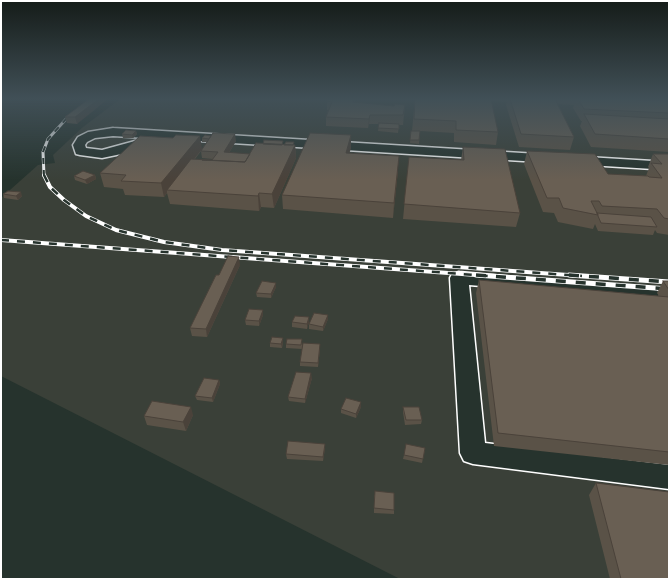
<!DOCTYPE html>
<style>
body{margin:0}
#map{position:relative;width:670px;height:580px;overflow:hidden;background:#26332d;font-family:Caveat,sans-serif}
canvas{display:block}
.frame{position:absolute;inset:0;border:2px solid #fff;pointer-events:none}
</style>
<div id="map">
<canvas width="670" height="580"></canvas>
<div class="frame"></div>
</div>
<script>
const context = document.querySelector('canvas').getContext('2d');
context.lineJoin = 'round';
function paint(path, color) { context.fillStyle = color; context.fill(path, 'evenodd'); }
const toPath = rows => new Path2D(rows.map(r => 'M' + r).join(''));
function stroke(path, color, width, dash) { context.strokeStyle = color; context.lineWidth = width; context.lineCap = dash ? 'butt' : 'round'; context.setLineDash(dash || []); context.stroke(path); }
paint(toPath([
 [120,99,669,99,669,579,400,579,1,376,1,198,38,165,55,163,53,155,83,127]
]), '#3a4038');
const minor = toPath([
 [113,128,669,162,669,170,167,139,126,153,102,158,80,155,76,154,73,145,78,137,88,132,113,128],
 [113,136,146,138,102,150,86,148,85,145,87,142,95,138,113,136],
 [459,272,657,290,660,294,657,298,650,300,469,285,485,443,669,465,669,489,473,464,464,461,460,453,450,278,452,274,459,272]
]);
stroke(minor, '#fff', 3);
paint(minor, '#26332d');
const railFar2 = toPath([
 [44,176,43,152,48,139,67,118,92,99]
]);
const railFar1 = toPath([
 [44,175,50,187,64,200,86,216,116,230,164,242,222,250,582,276],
 [1,240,489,276]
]);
const rail = toPath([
 [476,275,669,289],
 [569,275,669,282]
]);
stroke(railFar2, '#fff', 3);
stroke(railFar1, '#fff', 4);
stroke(rail, '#fff', 5);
stroke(railFar2, '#26332d', 2, [6]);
stroke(railFar1, '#26332d', 2.5, [8]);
stroke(rail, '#26332d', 3.5, [10]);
paint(toPath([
 [89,99,77,124,67,123,65,117],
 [355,99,355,102,394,106,405,105,403,125,399,125,398,133,378,131,379,124,369,124,368,128,326,126,326,117,328,110,327,110,327,101],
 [415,99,669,99,669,152,591,147,580,126,582,121,581,121,573,108,574,105,558,104,574,137,570,150,519,147,506,105,507,102,491,101,498,132,496,145,454,142,454,133,420,131,419,144,410,143,411,131,412,131],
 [136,131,137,134,133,138,123,138,122,134],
 [351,135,351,148,349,153,398,170,393,218,283,209,282,195],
 [202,138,236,141,229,153,250,154,284,144,283,145,295,145,296,158,274,208,261,207,259,211,170,204,167,193,164,197,125,195,123,189,104,187,100,173,202,149,207,142,202,142],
 [201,151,202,158,213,159,212,160,195,159],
 [463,147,507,158,520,213,516,227,403,219,409,157,461,160],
 [527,151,608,174,646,176,649,168,648,167,653,154,669,154,669,235,657,233,655,230,653,235,598,231,595,224,593,229,558,222,554,213,543,212,524,164],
 [95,175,96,179,87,184,75,180,74,176],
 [3,194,22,196,18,200,4,198],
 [240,265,207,337,192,336,190,328],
 [479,280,659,296,657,293,663,281,669,281,669,465,494,446,476,293],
 [276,287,271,298,257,297,256,293],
 [263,315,259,326,246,325,245,320],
 [309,317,309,322,307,329,292,327,292,322],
 [328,319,323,331,309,329,309,324],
 [283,338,283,342,282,348,270,347,270,343],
 [302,339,302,349,286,348,286,344],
 [320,349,318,367,300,366,300,362],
 [312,378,305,403,289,401,288,397],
 [219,380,220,384,213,402,197,400,195,396],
 [361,407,356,418,341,413,341,409],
 [403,407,422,420,421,424,405,425,403,412],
 [193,415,186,431,147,425,144,416],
 [325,444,325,448,323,461,287,459,286,454],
 [425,448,422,463,403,459,404,455],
 [596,483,669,579,610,579,589,495],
 [374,495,394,510,394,514,374,513]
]), '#5a5247');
paint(toPath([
 [99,99,108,99,77,124,75,117],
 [370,115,369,124,368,128,369,119],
 [136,131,137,134,133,138,132,135],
 [235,134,236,141,225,159,224,152],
 [351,135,351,148,345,166,346,153],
 [200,136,202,149,180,177,167,190,167,193,164,197,161,183],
 [295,145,296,158,274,208,272,194],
 [399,156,398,170,393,218,394,203],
 [95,175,96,179,87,184,85,180],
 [21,192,22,196,18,200,16,196],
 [259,193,261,207,259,211,258,196],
 [239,257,240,265,207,337,206,329],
 [276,283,276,287,271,298,271,294],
 [263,310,263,315,259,326,259,321],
 [328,315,328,319,323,331,323,327],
 [309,317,309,322,307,329,307,324],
 [283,338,283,342,282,348,281,344],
 [320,344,320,349,318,367,318,363],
 [311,373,312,378,305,403,305,399],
 [219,380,220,384,213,402,212,398],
 [361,402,361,407,356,418,356,414],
 [191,407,193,415,186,431,183,422],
 [325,444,325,448,323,461,323,457]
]), '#4a423a');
const building = toPath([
 [89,99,99,99,75,117,65,117,89,99],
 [328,99,354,99,353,102,394,106,395,104,405,105,403,115,370,115,369,119,326,117,332,102,327,101,328,99],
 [415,99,491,99,498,132,456,130,456,121,414,119,415,99],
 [510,99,555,99,574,137,521,134,510,99],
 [578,99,627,99,669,101,669,113,584,109,578,99],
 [637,99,669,99,669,101,637,100,637,99],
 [584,114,669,119,669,139,595,134,584,114],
 [379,123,399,124,399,129,378,128,379,123],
 [126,130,136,131,132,135,122,134,126,130],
 [411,131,420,131,419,140,410,140,411,131],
 [213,133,235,134,224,152,250,154,245,162,202,160,212,160,218,152,201,151,213,133],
 [310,133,351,135,346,153,399,156,394,203,282,195,310,133],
 [176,135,200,136,161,183,121,181,126,175,100,173,140,136,173,138,176,135],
 [205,135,211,136,209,139,202,138,205,135],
 [264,140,283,141,282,145,263,144,264,140],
 [286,142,294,142,293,145,284,145,286,142],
 [256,143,295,145,272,194,259,193,258,196,167,190,191,159,245,162,256,143],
 [463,147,505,149,520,213,404,204,409,157,464,160,463,147],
 [527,151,595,154,608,174,648,176,649,177,662,178,651,163,662,164,653,154,669,154,669,219,664,218,657,209,602,206,599,201,591,201,598,215,563,208,559,198,547,198,527,151],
 [83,171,95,175,85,180,74,176,83,171],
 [8,191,21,192,16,196,3,194,8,191],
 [597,213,651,217,657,227,601,223,598,216,598,215,597,213],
 [228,256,239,257,206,329,190,328,216,275,219,275,228,256],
 [479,280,669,297,669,452,498,433,479,280],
 [262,281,276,283,271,294,256,293,262,281],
 [663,281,669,281,669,290,663,281],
 [249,309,263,310,259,321,245,320,249,309],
 [314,313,328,315,323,327,309,324,314,313],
 [295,316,309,317,307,324,292,322,295,316],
 [272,337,283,338,281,344,270,343,272,337],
 [287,339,302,339,301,345,286,344,287,339],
 [303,343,320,344,318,363,300,362,303,343],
 [296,372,311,373,305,399,288,397,296,372],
 [204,378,219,380,212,398,195,396,204,378],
 [346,398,361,402,356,414,341,409,346,398],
 [152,401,191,407,183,422,144,416,152,401],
 [403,407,419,407,422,420,406,420,403,407],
 [288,441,325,444,323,457,286,454,288,441],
 [406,444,425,448,423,459,404,455,406,444],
 [596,483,669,492,669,579,621,579,596,483],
 [375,491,394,493,394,510,374,508,375,491]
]);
paint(building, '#695f53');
stroke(building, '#4a423a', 1);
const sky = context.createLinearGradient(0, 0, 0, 180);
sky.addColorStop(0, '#151c19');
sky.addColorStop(0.55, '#415057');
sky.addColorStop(1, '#41505700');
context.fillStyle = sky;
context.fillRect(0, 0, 670, 180);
</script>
